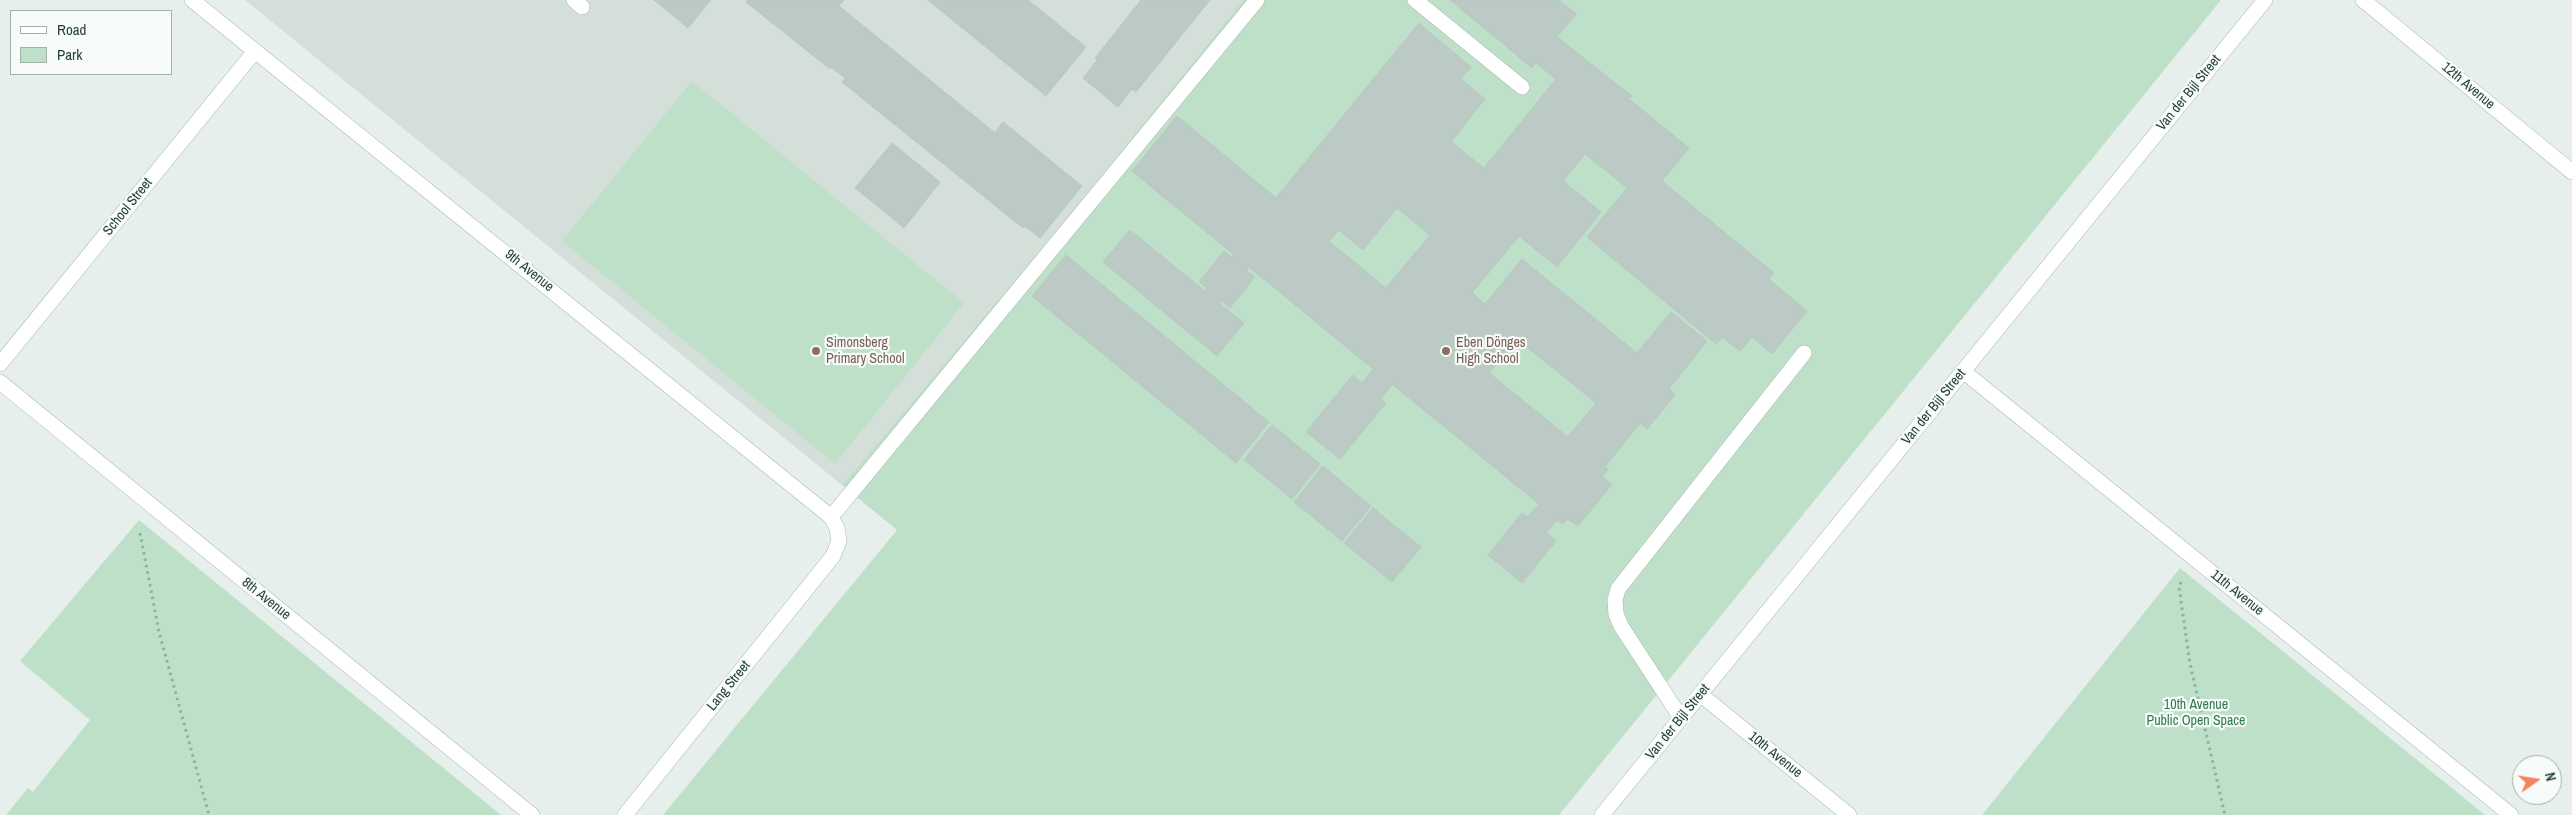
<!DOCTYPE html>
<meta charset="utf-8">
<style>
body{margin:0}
#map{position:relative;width:2572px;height:815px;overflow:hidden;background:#e6efeb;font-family:"Archivo Narrow",sans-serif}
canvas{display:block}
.legend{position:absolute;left:10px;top:10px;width:162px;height:65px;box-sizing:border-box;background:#f7fbf9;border:1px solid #a3b1ad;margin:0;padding:6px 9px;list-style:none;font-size:15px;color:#24423a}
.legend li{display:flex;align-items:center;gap:10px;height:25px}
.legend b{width:25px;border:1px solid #a3b1ad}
.north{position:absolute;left:2512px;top:755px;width:50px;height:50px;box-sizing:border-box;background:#f7fbf9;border:1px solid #a3b1ad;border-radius:50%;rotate:77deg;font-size:14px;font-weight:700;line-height:20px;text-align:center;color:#24423a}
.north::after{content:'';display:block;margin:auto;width:18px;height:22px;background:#f4845f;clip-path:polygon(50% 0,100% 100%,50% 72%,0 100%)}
</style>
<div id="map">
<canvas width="2572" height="815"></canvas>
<ul class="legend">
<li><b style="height:6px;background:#fff"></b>Road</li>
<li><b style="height:14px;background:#bfe0c8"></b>Park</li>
</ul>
<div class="north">N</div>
</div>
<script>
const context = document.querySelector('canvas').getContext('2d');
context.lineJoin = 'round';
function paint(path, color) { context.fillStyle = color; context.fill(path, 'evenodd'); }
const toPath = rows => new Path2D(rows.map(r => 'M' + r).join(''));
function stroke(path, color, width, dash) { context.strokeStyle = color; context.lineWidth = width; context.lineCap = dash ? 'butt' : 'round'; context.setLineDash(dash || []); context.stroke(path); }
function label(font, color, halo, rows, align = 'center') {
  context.font = font + ' "Archivo Narrow",sans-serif'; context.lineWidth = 4.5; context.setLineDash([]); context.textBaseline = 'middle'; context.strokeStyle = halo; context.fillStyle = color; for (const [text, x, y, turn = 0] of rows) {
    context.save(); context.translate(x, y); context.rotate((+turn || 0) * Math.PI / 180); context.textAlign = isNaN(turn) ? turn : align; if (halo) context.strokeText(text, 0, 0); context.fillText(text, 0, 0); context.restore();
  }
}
paint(toPath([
 [245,0,1243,0,1069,216,842,485]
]), '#d4dfda');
paint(toPath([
 [1243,0,2221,0,1559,815,663,815,897,530,842,485,1069,216],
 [692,81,964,303,835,464,562,241],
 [139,520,501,815,6,815,28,788,33,792,90,720,20,661],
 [2180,568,2485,815,1982,815]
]), '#bfe0c8');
const building = toPath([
 [654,0,711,0,688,28,654,0],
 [748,0,844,0,839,6,995,133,1003,122,1082,186,1040,238,1025,226,1023,228,842,82,845,78,831,67,830,69,746,2,748,0],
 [928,0,1028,0,1086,47,1046,96,928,0],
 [1141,0,1210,0,1136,92,1132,89,1118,107,1083,78,1097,60,1095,58,1141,0],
 [1450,0,1559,0,1576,14,1557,37,1632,96,1629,99,1689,148,1662,181,1774,273,1769,279,1807,311,1772,354,1752,337,1740,351,1722,337,1716,344,1587,237,1627,188,1585,154,1563,181,1601,212,1557,267,1519,236,1472,293,1485,304,1522,259,1637,353,1671,312,1707,341,1669,389,1675,395,1647,429,1640,423,1605,467,1608,470,1602,477,1612,484,1578,526,1568,519,1563,524,1557,520,1546,533,1556,541,1522,583,1488,555,1522,513,1528,517,1539,504,1392,384,1381,399,1386,403,1340,459,1306,432,1353,375,1362,383,1373,369,1249,267,1247,271,1255,277,1230,308,1222,301,1220,304,1244,323,1217,356,1103,262,1130,230,1205,291,1207,288,1199,282,1224,251,1231,257,1234,255,1132,171,1177,116,1276,198,1419,23,1471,67,1461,79,1485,99,1451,142,1484,168,1556,79,1536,63,1532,68,1450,0],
 [1397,208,1430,235,1386,288,1329,241,1339,230,1363,250,1397,208],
 [1517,339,1596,403,1568,437,1489,373,1517,339],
 [892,143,940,182,904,228,855,188,892,143],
 [1066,255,1269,422,1236,463,1032,296,1066,255],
 [1272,425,1320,464,1292,499,1244,460,1272,425],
 [1323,466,1371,506,1342,541,1294,502,1323,466],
 [1373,508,1421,547,1392,582,1344,543,1373,508]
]);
paint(building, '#bbcac4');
stroke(building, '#b8c9c2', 1);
const service = toPath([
 [574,0,582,7],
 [1415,0,1522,87],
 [831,517,1257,0],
 [1681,718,1621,626,1616,614,1615,600,1618,589,1804,353]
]);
const minor = toPath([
 [192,0,831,517,837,528,839,541,833,556,625,815],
 [2363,0,2572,172],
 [0,364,255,51],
 [1963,371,2511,815],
 [0,382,532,815],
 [1700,694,1849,815],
 [1602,815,2265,0]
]);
stroke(service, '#a8b8b2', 16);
stroke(minor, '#a8b8b2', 16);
stroke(toPath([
 [140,533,159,632,209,815],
 [2181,582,2179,587,2190,664,2225,815]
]), '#86b3a5', 3, [2.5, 4]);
stroke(service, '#fff', 15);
stroke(minor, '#fff', 15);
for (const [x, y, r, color] of [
 [816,351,5,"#8d6e63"],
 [1446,351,5,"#8d6e63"]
]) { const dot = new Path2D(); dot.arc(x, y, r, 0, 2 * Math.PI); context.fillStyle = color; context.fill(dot); stroke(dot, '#f7fbf9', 2); }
label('14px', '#24423a', '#f7fbf9', [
 ["12th Avenue",2468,86,40],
 ["Van der Bijl Street",2189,93,-51],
 ["School Street",128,207,-51],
 ["9th Avenue",529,271,39],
 ["Van der Bijl Street",1934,407,-51],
 ["11th Avenue",2237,593,39],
 ["8th Avenue",266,599,39],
 ["Lang Street",729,686,-51],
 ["Van der Bijl Street",1678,722,-51],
 ["10th Avenue",1775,755,39]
]);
label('14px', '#785e54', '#f7fbf9', [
 ["Simonsberg",826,343],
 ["Primary School",826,359],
 ["Eben Dönges",1456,343],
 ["High School",1456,359]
], 'left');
label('14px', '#2d7a4b', '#f7fbf9', [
 ["10th Avenue",2196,705],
 ["Public Open Space",2196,721]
]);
</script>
